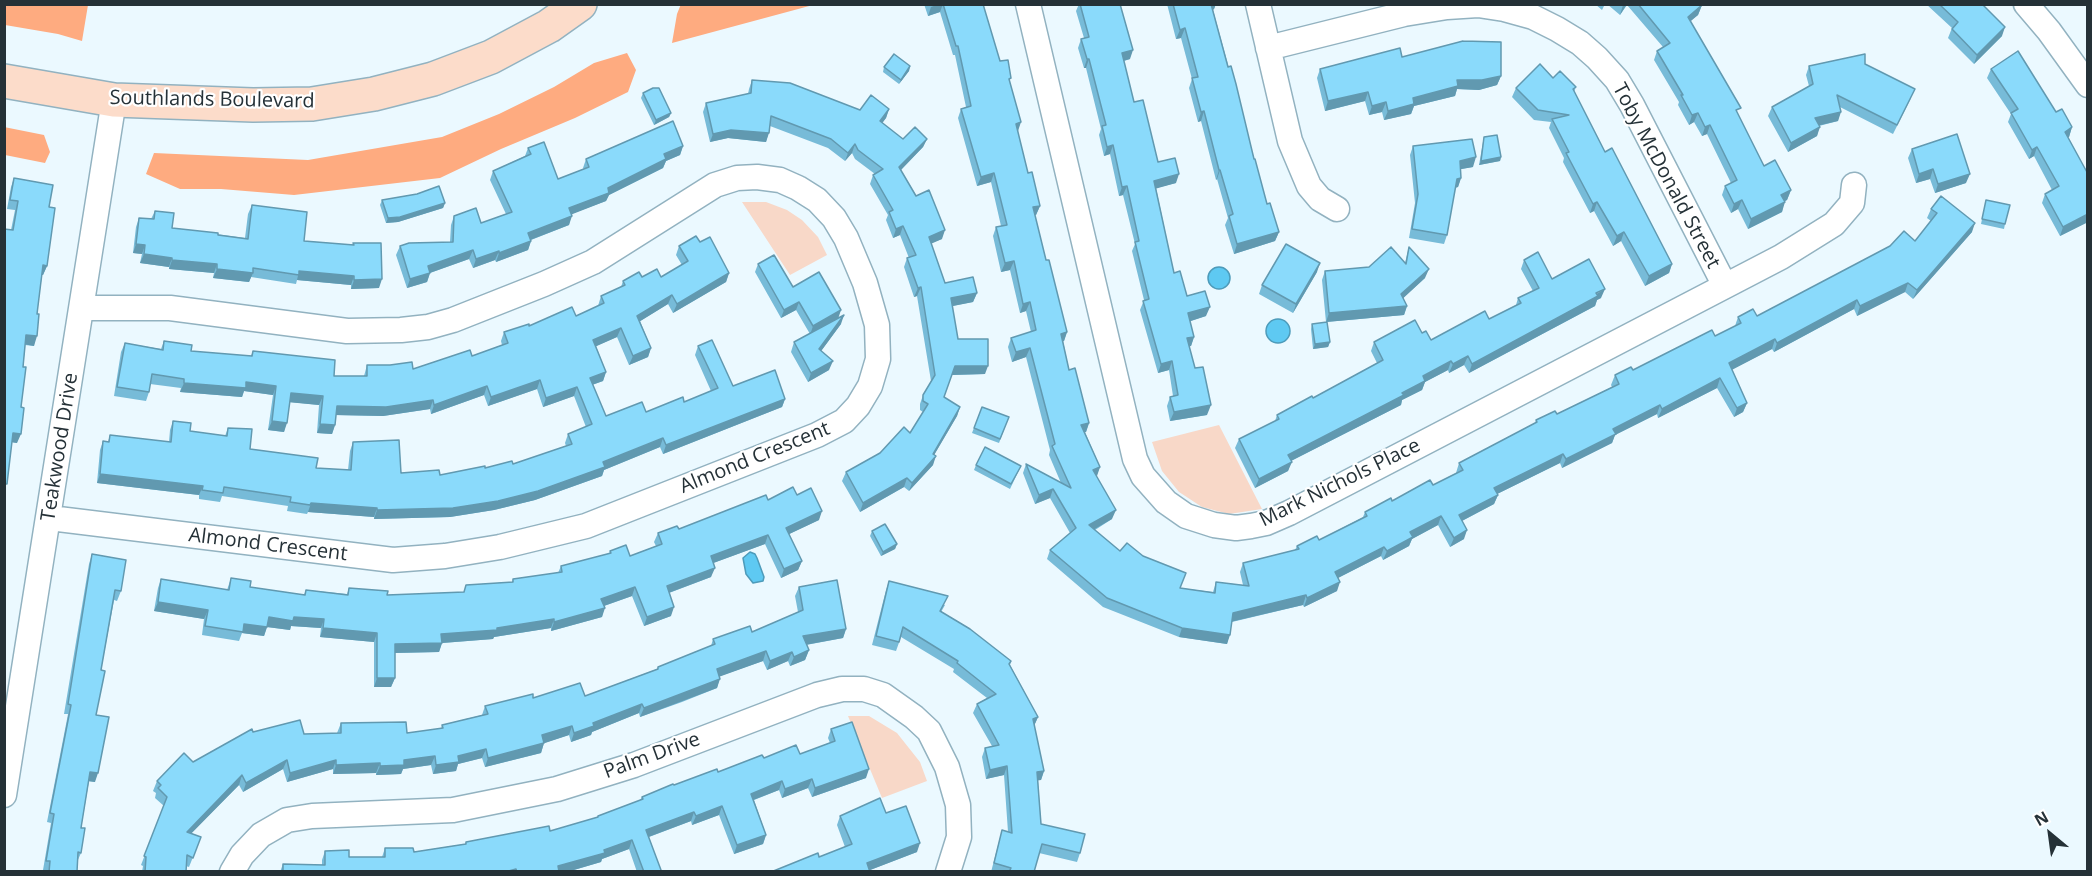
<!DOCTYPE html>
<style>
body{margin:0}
#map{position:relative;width:2092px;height:876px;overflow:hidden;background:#ebf9ff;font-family:"Open Sans",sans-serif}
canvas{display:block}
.frame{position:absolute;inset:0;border:6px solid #253137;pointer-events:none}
.north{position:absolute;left:2020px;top:804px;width:60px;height:60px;-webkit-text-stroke:4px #fff;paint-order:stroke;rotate:331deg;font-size:16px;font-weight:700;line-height:24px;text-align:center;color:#253137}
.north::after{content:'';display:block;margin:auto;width:21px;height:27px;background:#253137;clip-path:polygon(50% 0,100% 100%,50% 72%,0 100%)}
</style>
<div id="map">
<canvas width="2092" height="876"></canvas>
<div class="frame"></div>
<div class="north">N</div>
</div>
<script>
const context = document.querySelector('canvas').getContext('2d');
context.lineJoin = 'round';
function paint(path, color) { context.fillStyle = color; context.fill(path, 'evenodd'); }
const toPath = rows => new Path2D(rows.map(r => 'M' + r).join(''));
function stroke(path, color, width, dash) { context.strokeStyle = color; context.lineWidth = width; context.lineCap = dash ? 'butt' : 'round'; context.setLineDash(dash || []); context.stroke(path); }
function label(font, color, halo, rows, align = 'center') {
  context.font = font + ' "Open Sans",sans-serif'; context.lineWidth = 4.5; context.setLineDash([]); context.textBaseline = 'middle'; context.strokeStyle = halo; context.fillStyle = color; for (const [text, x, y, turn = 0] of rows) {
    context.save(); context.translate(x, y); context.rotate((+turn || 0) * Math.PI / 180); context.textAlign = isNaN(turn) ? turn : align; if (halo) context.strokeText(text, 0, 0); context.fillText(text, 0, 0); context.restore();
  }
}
paint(toPath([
 [742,202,766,202,787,210,802,220,818,237,827,255,790,275],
 [1219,425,1262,509,1229,514,1202,507,1179,492,1162,471,1152,442],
 [848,716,869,716,897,733,920,762,927,781,882,798]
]), '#f8d8c8');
paint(toPath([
 [681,4,813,4,813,5,672,43,677,14],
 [4,5,88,5,82,41,58,34,5,25],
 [627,53,636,70,628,92,575,118,501,149,440,178,294,195,221,189,180,189,146,174,154,153,308,160,442,137,499,114,554,87,594,63],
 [4,127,44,135,50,152,45,163,5,155]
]), '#feab80');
const water = toPath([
 '1208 278a11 11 0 1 1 22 0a11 11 0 1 1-22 0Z',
 '1266 331a12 12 0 1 1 24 0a12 12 0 1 1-24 0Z',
 [750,552,755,554,757,558,764,577,763,581,753,583,746,574,743,558,750,552]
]);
paint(water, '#5ec9f2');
stroke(water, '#4d9bba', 1.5);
const street = toPath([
 [1028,4,1135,459,1143,476,1166,502,1186,516,1214,525,1236,528,1251,526,1266,523,1289,513,1781,257,1834,224,1852,203,1854,185],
 [1258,4,1290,141,1309,186,1320,199,1337,209],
 [2026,4,2049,31,2088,85],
 [1268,48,1404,14,1447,7,1478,5,1504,9,1533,17,1557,29,1580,43,1597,58,1617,80,1632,105,1725,286],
 [50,518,393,560,445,556,500,547,586,526,817,435,844,421,858,406,870,386,878,359,877,325,865,283,846,238,834,218,817,200,798,188,780,180,757,177,737,178,715,185,593,262,544,284,453,320,428,327,401,330,347,331,170,308,82,308],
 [4,795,114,100],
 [232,872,242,855,261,835,287,820,312,816,453,810,557,789,634,765,817,695,842,689,864,689,883,695,914,717,929,731,947,767,958,805,959,837,948,872]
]);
const secondary = toPath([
 [4,81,114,100,253,105,312,104,374,94,433,79,491,57,549,26,580,4]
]);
stroke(street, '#92b2c0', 27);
stroke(secondary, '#92b2c0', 36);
stroke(street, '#fff', 24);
stroke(secondary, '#fcdcca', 33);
paint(toPath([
 [924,4,983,4,1000,61,1010,82,1017,132,1028,173,1040,206,1036,215,1035,215,1046,260,1067,332,1064,341,1063,341,1069,370,1089,423,1086,432,1085,432,1100,467,1096,476,1112,519,1095,530,1120,551,1180,588,1213,592,1216,582,1243,585,1240,572,1243,563,1295,550,1297,546,1319,540,1363,517,1365,512,1392,501,1433,485,1456,473,1459,463,1535,423,1536,420,1557,414,1612,387,1611,385,1615,375,1633,370,1715,336,1735,326,1738,317,1757,316,1915,241,1931,221,1927,218,1931,209,1972,232,1913,299,1905,292,1857,316,1854,309,1774,352,1772,349,1732,369,1747,403,1743,412,1734,417,1717,388,1658,418,1657,414,1615,435,1612,443,1562,468,1560,463,1497,494,1498,495,1494,504,1462,521,1464,539,1450,547,1438,525,1412,539,1409,546,1383,560,1381,556,1338,578,1337,591,1304,607,1303,605,1232,622,1227,644,1179,637,1103,607,1047,559,1050,550,1070,533,1050,498,1035,504,1023,473,1026,464,1061,483,1049,455,1050,450,1026,357,1012,362,1008,347,1011,338,1031,332,1026,311,1020,313,1010,270,1001,272,993,236,996,227,1001,226,991,182,977,186,958,118,961,109,966,107,955,55,953,55,940,12,928,16],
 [1079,4,1120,4,1130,59,1124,61,1134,102,1158,162,1176,183,1156,188,1174,273,1187,296,1206,316,1190,321,1194,337,1191,346,1189,346,1207,415,1170,421,1167,406,1170,397,1173,396,1169,370,1158,373,1140,310,1144,300,1132,251,1135,244,1123,195,1119,196,1110,154,1104,156,1099,135,1101,129,1086,68,1084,68,1078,48,1081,39,1084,38,1076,11],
 [1167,4,1216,4,1214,9,1213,10,1254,159,1267,204,1279,232,1275,241,1234,254,1225,225,1228,218,1217,179,1216,180,1201,121,1198,122,1189,88,1192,79,1181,38,1176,39],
 [1595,4,1605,4,1602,10],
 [1607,4,1701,4,1702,5,1698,15,1690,21,1764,166,1791,190,1787,200,1784,201,1782,212,1748,229,1738,209,1731,213,1722,195,1725,186,1731,183,1707,134,1702,136,1694,122,1689,125,1678,105,1679,102,1654,60,1657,51,1663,47,1627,5,1620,15],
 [1926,4,1982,4,2002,36,1974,64,1948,38,1952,28],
 [1402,57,1501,76,1497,85,1479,90,1457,89,1455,96,1414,106,1411,114,1384,120,1382,112,1369,115,1365,101,1325,111,1317,78,1320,69],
 [1865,64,1911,98,1893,134,1840,107,1838,121,1819,126,1817,136,1788,152,1768,116,1772,107,1809,86,1806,75,1809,66],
 [910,66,909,71,899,84,883,72,884,67],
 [1991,69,2056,112,2072,127,2069,137,2068,137,2088,174,2088,222,2060,236,2042,203,2045,194,2052,190,2034,156,2029,159,2008,122,2011,114,1987,78],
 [1553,78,1576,87,1574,92,1605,152,1672,264,1669,273,1645,286,1621,241,1613,246,1594,211,1590,213,1563,162,1564,158,1549,128,1551,122,1534,120,1512,97,1516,88],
 [752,80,860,110,889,109,886,118,882,123,903,139,927,139,923,147,901,170,942,239,931,243,945,283,977,293,973,302,952,306,958,339,985,374,952,375,944,397,960,407,957,416,934,455,933,465,909,491,904,487,860,512,842,481,846,472,880,453,910,433,923,412,920,410,920,404,923,395,931,381,917,296,914,297,904,267,907,258,909,258,900,235,893,238,886,220,888,215,870,184,873,175,875,174,855,159,852,153,845,161,828,148,770,126,766,142,728,138,710,142,703,112,706,103,748,94,749,89],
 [643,93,671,113,669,117,654,125,641,98],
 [1484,137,1501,157,1500,161,1479,165,1483,142],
 [683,146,680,155,666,161,663,168,609,195,606,201,571,214,569,225,531,240,531,241,528,250,496,262,495,260,473,268,469,259,430,273,427,282,407,288,396,255,400,246,450,242,451,225,454,216,481,223,506,214,490,180,493,171,525,156,528,148,558,179,584,169,583,168,586,159],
 [1413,146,1473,167,1461,169,1461,178,1458,187,1455,188,1447,235,1444,244,1409,238,1415,203,1410,155],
 [1912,149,1966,183,1935,193,1930,179,1916,183,1908,158],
 [14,178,49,207,47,266,43,275,42,275,37,314,34,346,25,345,17,443,12,442,11,230,15,210,7,209,11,187],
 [417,194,445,203,443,208,398,222,386,223,380,205,382,200],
 [1986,200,2005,224,2004,229,1981,224],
 [252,205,304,241,353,245,353,243,379,288,351,289,351,285,297,280,296,284,251,277,249,282,213,278,214,273,169,269,169,267,140,263,142,254,133,253,136,227,139,218,151,219,155,211,172,228,245,238,248,214],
 [700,242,729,273,726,282,673,313,668,304,640,321,651,348,648,357,629,365,617,337,596,346,606,372,603,381,592,385,606,416,646,412,684,402,711,391,695,355,698,346,733,386,785,399,782,407,663,454,660,447,604,470,602,476,535,500,494,510,450,517,374,519,374,517,308,512,307,514,287,511,288,506,222,496,220,502,199,499,199,495,97,483,100,450,103,441,108,442,110,435,169,442,170,430,173,421,190,431,225,436,228,428,250,449,316,468,348,470,350,451,353,442,401,473,440,475,513,464,566,446,565,443,568,434,586,427,574,396,543,407,537,389,488,406,484,395,431,414,430,409,383,416,336,415,335,425,332,434,317,433,319,405,290,402,284,432,268,430,273,395,244,391,242,397,180,392,181,388,150,384,149,392,146,401,114,396,121,352,125,343,161,349,164,341,191,351,251,356,253,351,334,376,364,376,367,365,413,369,472,356,502,345,501,341,504,332,529,326,576,316,598,306,601,296,621,287,623,281,642,277,661,277,682,265,676,255,679,246],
 [1409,247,1425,278,1403,298,1407,306,1404,315,1326,322,1322,280,1325,271,1369,267,1405,263],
 [1524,260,1552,279,1601,298,1597,300,1595,306,1469,373,1464,365,1449,373,1448,370,1425,382,1422,390,1402,400,1401,405,1291,461,1288,471,1255,488,1235,448,1239,439,1275,421,1277,415,1313,398,1377,363,1371,351,1374,342,1422,333,1431,340,1489,319,1516,305,1518,298,1533,291,1521,269],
 [758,264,839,318,841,324,821,351,829,370,808,382,791,352,794,342,810,334,796,310,781,318,755,272],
 [1317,272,1293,313,1259,294,1262,285],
 [1312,324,1330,342,1328,347,1313,349,1311,329],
 [982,407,1009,417,999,443,972,433],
 [976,465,1021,466,1010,489,974,470],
 [797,495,819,520,789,534,802,561,798,570,781,578,765,544,713,563,711,577,669,593,671,616,644,626,632,596,604,606,602,617,551,631,551,628,494,637,493,639,442,643,439,652,395,653,395,678,391,687,374,687,374,642,320,637,321,628,291,626,290,630,267,627,264,636,242,633,239,641,202,635,204,619,154,611,158,588,161,579,227,590,231,578,250,587,304,595,306,590,347,594,349,588,387,595,464,593,466,585,512,582,513,579,558,573,561,566,609,554,610,551,630,556,656,546,654,542,658,533,679,529,768,500],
 [872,531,897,544,895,549,881,556,870,536],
 [92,554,121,591,117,601,114,600,101,670,96,715,95,782,89,781,81,828,81,853,77,862,77,872,46,872,46,870,43,870,51,823,47,822,68,714,64,714,89,564],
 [889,581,945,605,941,612,1011,661,1010,665,1038,717,1034,726,1044,771,1041,780,1038,780,1041,824,1080,853,1077,862,1039,853,1034,872,991,872,1002,830,1008,832,1004,775,986,779,982,757,985,748,992,746,973,713,977,704,987,698,953,672,954,669,901,637,896,651,872,645,886,590],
 [799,587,846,629,843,638,806,645,809,650,805,660,790,666,788,661,767,670,763,661,720,676,717,688,682,702,640,717,639,713,592,732,591,735,571,742,569,735,544,743,541,753,485,767,482,758,458,764,456,771,433,774,431,765,403,769,401,774,376,775,376,773,333,774,333,769,287,782,283,769,243,792,239,785,191,833,201,837,189,867,186,866,186,872,142,872,143,866,141,865,164,806,155,798,156,793,153,791,157,781,253,732,304,734,337,733,341,723,407,733,441,729,442,725,482,715,485,706,533,698,585,696,657,669,658,667,711,646,713,639,752,632,798,612,795,596],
 [831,729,866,778,812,797,808,788,782,798,779,790,754,800,766,835,763,844,734,854,719,815,692,825,691,821,649,837,661,872,637,872,629,849,602,859,601,862,567,872,280,872,283,864,322,865,322,860,325,851,349,857,382,857,385,848,414,852,465,844,466,842,550,831,597,818,598,816,640,800,642,797,674,785,764,758,800,754,830,743,828,738],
 [886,813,917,852,870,870,819,857,845,847,837,825,840,816]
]), '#77bbd8');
paint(toPath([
 [939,4,943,4,940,12,928,16,931,7],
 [1210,4,1216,4,1214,9,1207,11],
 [1624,4,1627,4,1620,15,1623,5],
 [1702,5,1698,15,1685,26,1688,17],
 [2005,27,2002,36,1974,64,1977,55],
 [1185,28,1181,38,1176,39,1180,30],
 [1133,50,1130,59,1119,62,1122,53],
 [1087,59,1089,59,1086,68,1084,68],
 [910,66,909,71,899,84,901,80],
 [1501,76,1497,85,1479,90,1457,89,1455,96,1414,106,1411,114,1384,120,1388,111,1413,98,1457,80],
 [1368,92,1365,101,1325,111,1328,101],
 [1386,102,1382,112,1369,115,1372,106],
 [889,109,886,118,877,130,880,121],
 [1204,111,1201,121,1198,122,1201,112],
 [1841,112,1838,121,1812,127,1815,118],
 [671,113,669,117,654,125,656,120],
 [1698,113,1694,122,1689,125,1692,115],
 [1021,122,1018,131,1012,133,1016,124],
 [1710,125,1707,134,1702,136,1705,127],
 [1820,127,1817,136,1788,152,1791,143],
 [2072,127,2069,137,2061,141,2065,132],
 [731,130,769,133,766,142,728,138,710,142,713,134],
 [927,139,923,147,895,176,899,167],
 [855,144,852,153,845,161,848,153],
 [1113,145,1110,154,1104,156,1107,147],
 [683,146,680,155,666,161,663,168,609,195,606,201,565,217,569,208,608,188,664,154],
 [2037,147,2034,156,2029,159,2032,150],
 [1476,157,1473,167,1456,170,1460,161],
 [1501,157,1500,161,1479,165,1481,161],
 [1933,169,1930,179,1916,183,1919,174],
 [1219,170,1220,170,1217,179,1216,180],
 [994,173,991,182,977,186,981,177],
 [1179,174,1176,183,1151,190,1154,181],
 [1970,174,1966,183,1935,193,1938,184],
 [1461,178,1458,187,1453,188,1457,179],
 [1127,186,1123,195,1119,196,1122,187],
 [1791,190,1787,200,1778,205,1781,195],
 [1742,200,1738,209,1731,213,1734,204],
 [1597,202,1594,211,1590,213,1593,204],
 [1785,202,1782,212,1748,229,1751,219],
 [445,203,443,208,398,222,386,223,388,218],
 [1040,206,1036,215,1030,216,1033,207],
 [2088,214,2088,222,2060,236,2063,227],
 [572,216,569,225,525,242,528,233],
 [1975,223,1972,232,1913,299,1917,290],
 [903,226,900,235,893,238,896,229],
 [945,230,942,239,926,246,929,237],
 [1279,232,1275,241,1234,254,1237,244],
 [1624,232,1621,241,1613,246,1617,236],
 [531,241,528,250,496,262,499,253],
 [136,244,145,245,142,254,133,253],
 [473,250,469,259,424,275,428,266],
 [499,251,495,260,473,268,476,259],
 [144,254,172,258,169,267,140,263],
 [172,260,217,264,214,273,169,269],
 [1014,261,1010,270,1001,272,1005,263],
 [1320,263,1317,272,1293,313,1296,304],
 [1672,264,1669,273,1645,286,1649,276],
 [43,265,47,266,43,275,40,274],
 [217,269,253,273,249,282,213,278],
 [1429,269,1425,278,1398,303,1401,294],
 [299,271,354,276,351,285,297,280],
 [430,273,427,282,407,288,410,279],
 [729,273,726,282,673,313,677,304],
 [382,279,379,288,351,289,354,280],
 [1908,283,1905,292,1857,316,1860,306],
 [921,287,917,296,914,297,918,288],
 [1605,289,1601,298,1597,300,1595,306,1469,373,1472,364],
 [977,293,973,302,948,307,951,298],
 [672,295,668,304,634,325,637,316],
 [1857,300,1854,309,1774,352,1777,343],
 [799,302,796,310,781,318,784,310],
 [1030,302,1026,311,1020,313,1023,304],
 [1407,306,1404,315,1326,322,1329,313],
 [1210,307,1206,316,1185,323,1188,313],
 [841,310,838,319,810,335,813,326],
 [844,315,841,324,816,358,819,349],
 [621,328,617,337,590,349,593,340],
 [1067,332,1064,341,1057,343,1061,334],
 [26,335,37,336,34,346,23,344],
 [1194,337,1191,346,1184,348,1187,338],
 [1775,339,1772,349,1726,373,1729,363],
 [1330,342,1328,347,1313,349,1315,344],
 [651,348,648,357,629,365,633,356],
 [1030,348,1026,357,1012,362,1016,352],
 [1468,356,1464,365,1449,373,1453,364],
 [833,361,829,370,808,382,811,373],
 [1172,361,1169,370,1158,373,1161,364],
 [1451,361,1448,370,1425,382,1422,390,1402,400,1401,405,1285,464,1288,455,1402,393,1423,376],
 [955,366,988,366,985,374,951,375],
 [606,372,603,381,586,387,590,378],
 [1720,378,1717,388,1658,418,1662,409],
 [540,380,537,389,488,406,491,397],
 [246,382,276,386,273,395,244,391,242,397,180,392,184,383],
 [487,386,484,395,431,414,434,405],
 [577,387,574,396,543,407,546,398],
 [291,393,323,396,319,405,287,402],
 [785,399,782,407,663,454,666,445],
 [433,400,430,409,383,416,334,415,337,406],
 [1747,403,1743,412,1734,417,1737,408],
 [1211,405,1207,415,1170,421,1174,412],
 [1660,405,1657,414,1615,435,1612,443,1562,468,1566,459,1613,429],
 [960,407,957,416,930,462,933,454],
 [272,421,287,423,284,432,268,430],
 [1089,423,1086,432,1078,434,1081,425],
 [320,424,335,425,332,434,317,433],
 [13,433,21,434,17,443,10,442],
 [663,438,660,447,604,470,602,476,535,500,494,510,450,517,374,519,377,510,603,462],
 [1563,454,1560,463,1491,497,1494,488],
 [936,456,933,465,909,491,912,483],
 [1292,462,1288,471,1255,488,1259,479],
 [1100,467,1097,476,1090,479,1093,470],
 [100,474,203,486,199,495,97,483],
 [907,478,904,487,860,512,863,503],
 [1053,489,1050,498,1035,504,1039,495],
 [1498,495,1494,504,1456,524,1459,515],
 [311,503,377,508,374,517,308,512],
 [1116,510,1112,519,1086,534,1089,525],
 [822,511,819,520,783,537,786,528],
 [1441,516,1438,525,1412,539,1409,546,1383,560,1387,551,1410,532],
 [1467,530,1464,539,1450,547,1454,538],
 [768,535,765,544,708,565,711,556],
 [897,544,895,549,881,556,883,552],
 [1384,547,1381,556,1332,581,1335,572],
 [802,561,798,570,781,578,784,569],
 [715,568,711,577,663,595,667,586],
 [1340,582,1337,591,1304,607,1307,598],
 [635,587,632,596,598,608,601,599],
 [1306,595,1303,605,1230,622,1233,613],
 [158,602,208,610,204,619,154,611],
 [674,607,671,616,644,626,647,617],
 [605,608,602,617,551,631,554,622],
 [269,617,294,617,324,619,321,628,291,626,290,630,267,627,264,636,242,633,244,624],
 [554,619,551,628,494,637,493,639,442,643,439,652,392,653,395,644,441,634,497,628],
 [323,628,377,633,374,642,320,637],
 [1182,628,1230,635,1227,644,1179,637],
 [846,629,843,638,799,646,803,636],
 [809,650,805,660,790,666,794,657],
 [766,651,763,661,713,679,717,669],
 [792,652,788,661,767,670,770,661],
 [377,678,395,678,391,687,374,687],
 [720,679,717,688,640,717,644,708],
 [642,704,639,713,592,732,591,735,571,742,574,733,593,723],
 [1038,717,1034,726,1033,719],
 [572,726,569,735,539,745,542,735],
 [544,743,541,753,485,767,488,758],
 [486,749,482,758,458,764,456,771,433,774,436,765,458,756],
 [435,756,431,765,403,769,401,774,376,775,380,766,404,760],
 [287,760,283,769,243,792,246,783],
 [336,760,333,769,287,782,290,773],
 [380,763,376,773,333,774,336,765],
 [1007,766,1004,775,986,779,990,770],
 [869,769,866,778,812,797,815,788],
 [1044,771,1041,780,1034,781,1037,772],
 [90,772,98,773,95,782,87,781],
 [242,775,239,785,184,841,187,832],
 [812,779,808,788,782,798,785,789],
 [782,781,779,790,748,802,751,794],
 [722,806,719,815,692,825,696,816],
 [694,812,691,821,643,839,646,830],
 [766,835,763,844,734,854,737,845],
 [632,840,629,849,602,859,601,862,567,872,556,872,558,866],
 [920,843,917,852,865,872,867,863]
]), '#6199b0');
const building = toPath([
 [943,4,983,4,1000,61,1008,60,1011,78,1009,79,1021,122,1016,124,1028,173,1032,172,1040,206,1033,207,1046,260,1049,260,1067,332,1061,334,1069,370,1075,368,1089,423,1081,425,1100,467,1093,470,1116,510,1089,525,1120,551,1127,543,1143,556,1186,573,1180,588,1215,593,1216,582,1249,586,1243,563,1299,549,1297,546,1317,536,1319,540,1367,516,1365,512,1391,498,1392,501,1430,480,1433,485,1463,470,1459,463,1537,422,1536,420,1555,411,1557,414,1619,384,1615,375,1631,367,1633,370,1712,330,1715,336,1741,323,1738,317,1753,309,1757,316,1890,246,1904,231,1915,241,1937,213,1931,209,1941,196,1975,223,1917,290,1908,283,1860,306,1857,300,1777,343,1775,339,1729,363,1747,403,1737,408,1720,378,1662,409,1660,405,1613,429,1616,434,1566,459,1563,454,1494,488,1498,495,1459,515,1467,530,1454,538,1441,516,1410,532,1413,537,1387,551,1384,547,1335,572,1340,582,1307,598,1306,595,1233,613,1230,635,1182,628,1107,598,1050,550,1076,528,1053,489,1039,495,1026,464,1071,488,1052,446,1055,444,1030,348,1016,352,1011,338,1036,330,1030,302,1023,304,1014,261,1005,263,996,227,1007,225,994,173,981,177,961,109,971,106,958,46,956,46,943,4],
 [1080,4,1120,4,1133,50,1122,53,1134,102,1143,100,1158,162,1175,158,1179,174,1154,181,1174,273,1180,271,1187,296,1205,291,1210,307,1188,313,1194,337,1187,338,1195,368,1203,367,1211,405,1174,412,1170,397,1178,395,1172,361,1161,364,1143,301,1149,299,1135,242,1139,241,1127,186,1122,187,1113,145,1107,147,1102,126,1106,125,1089,59,1087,59,1081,39,1089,37,1080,4],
 [1173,4,1211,4,1228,67,1231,66,1236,84,1254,159,1255,159,1267,204,1270,203,1279,232,1237,244,1229,216,1233,214,1220,170,1219,170,1204,111,1201,112,1192,78,1198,77,1185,28,1180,30,1173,4],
 [1638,4,1701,4,1702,5,1688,17,1741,108,1736,110,1764,166,1775,160,1791,190,1781,195,1785,202,1751,219,1742,200,1734,204,1725,186,1737,180,1710,125,1705,127,1698,113,1692,115,1681,95,1683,95,1657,51,1670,43,1638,4],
 [1939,4,1982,4,2005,27,1977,55,1952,29,1958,22,1939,4],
 [1463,41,1501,42,1501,76,1482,80,1457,80,1458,86,1413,98,1414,104,1388,111,1386,102,1372,106,1368,92,1328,101,1320,69,1400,48,1402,57,1463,41],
 [2018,51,2056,112,2062,109,2072,127,2065,132,2088,174,2088,214,2063,227,2045,194,2059,186,2037,147,2032,150,2011,113,2018,109,1991,69,2018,51],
 [894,54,910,66,901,80,884,67,894,54],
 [1865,54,1865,64,1915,89,1897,125,1837,95,1841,112,1815,118,1820,127,1791,143,1772,107,1813,84,1809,66,1865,54],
 [1540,64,1553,78,1560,71,1576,87,1573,89,1605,152,1612,148,1672,264,1649,276,1624,232,1617,236,1597,202,1593,204,1566,153,1569,152,1552,119,1569,115,1538,110,1516,88,1540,64],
 [752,80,790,83,860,110,871,95,889,109,880,121,903,139,915,127,927,139,899,167,916,196,929,190,945,230,929,237,945,283,973,277,977,293,951,298,958,339,988,339,988,366,955,366,944,397,960,407,933,454,936,456,912,483,907,478,863,503,846,472,880,453,904,427,910,433,928,404,923,401,923,395,935,375,921,287,918,288,907,258,916,255,903,226,896,229,889,212,893,210,873,175,883,169,858,150,855,144,848,153,831,139,771,116,769,133,731,130,713,134,706,103,751,93,752,80],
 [653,88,659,88,671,113,656,120,643,93,653,88],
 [673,121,683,146,664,154,666,159,608,188,609,193,569,208,572,216,528,233,531,241,499,253,499,251,476,259,473,250,428,266,430,273,410,279,400,246,409,243,453,242,454,216,476,208,481,223,512,212,493,171,531,154,528,148,544,142,558,179,589,167,586,159,673,121],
 [1957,134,1970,174,1938,184,1933,169,1919,174,1912,149,1957,134],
 [1497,135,1501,157,1481,161,1484,137,1497,135],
 [1472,139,1476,157,1460,161,1461,178,1457,179,1447,235,1412,229,1418,194,1413,146,1472,139],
 [14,178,53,185,49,207,55,208,47,266,43,265,37,314,39,314,37,336,26,335,23,367,26,367,21,407,24,408,21,434,13,433,7,484,4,484,4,229,13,230,18,201,10,200,14,178],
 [439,186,445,203,400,217,388,218,382,200,417,194,439,186],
 [1986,200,2010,205,2005,224,1982,219,1986,200],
 [252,205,307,212,304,241,354,245,353,243,381,243,382,279,354,280,354,276,299,271,299,275,253,268,253,273,217,269,217,264,172,260,172,258,144,254,145,245,136,244,139,218,154,219,155,211,174,213,172,228,218,233,218,235,248,239,252,205],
 [696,236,700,242,710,237,729,273,677,304,672,295,637,316,651,348,633,356,621,328,593,340,606,372,590,378,606,416,642,402,646,412,683,397,684,402,718,388,698,346,712,340,733,386,775,370,785,399,666,445,663,438,603,462,605,467,538,491,498,501,453,508,377,510,377,508,311,503,310,505,290,502,291,497,224,487,223,493,202,490,203,486,100,474,103,441,109,442,110,435,171,442,173,421,191,423,190,431,227,436,228,428,252,429,250,449,318,458,316,468,351,470,353,442,399,440,401,473,439,470,440,475,485,466,485,468,512,461,513,464,572,444,568,434,592,424,577,387,546,398,540,380,491,397,487,386,434,405,433,400,386,407,337,406,335,425,320,424,323,396,291,393,287,423,272,421,276,386,246,382,246,388,184,383,184,379,152,374,149,392,117,387,125,343,163,350,164,341,192,345,191,351,252,356,253,351,335,360,334,376,367,376,367,365,390,365,412,362,413,369,470,350,472,356,508,343,504,332,529,324,529,326,572,307,576,316,604,303,601,296,625,285,623,281,639,272,642,277,657,269,661,277,688,261,679,246,696,236],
 [1286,244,1320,263,1296,304,1262,285,1286,244],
 [1391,247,1406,264,1409,247,1429,269,1401,294,1407,306,1329,313,1325,271,1369,267,1391,247],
 [1538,252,1552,279,1589,259,1605,289,1596,293,1598,296,1472,364,1468,356,1453,364,1451,361,1423,376,1425,381,1402,393,1404,395,1288,455,1292,462,1259,479,1239,439,1279,419,1277,415,1312,396,1313,398,1383,360,1374,342,1415,320,1422,333,1426,331,1431,340,1485,311,1489,319,1521,303,1518,298,1539,288,1524,260,1538,252],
 [774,255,793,287,819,272,841,310,813,326,799,302,784,310,758,264,774,255],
 [844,315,819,349,833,361,811,373,794,342,844,315],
 [1327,322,1330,342,1315,344,1312,324,1327,322],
 [982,407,1009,417,1000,439,974,428,982,407],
 [985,447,1021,466,1011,484,976,465,985,447],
 [793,487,797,495,811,488,822,511,786,528,802,561,784,569,768,535,711,556,715,568,667,586,674,607,647,617,635,587,601,599,605,608,554,622,554,619,497,628,497,630,441,634,442,643,395,644,395,678,377,678,377,633,323,628,324,619,294,617,293,621,269,617,267,627,244,624,243,632,205,626,208,610,158,602,161,579,229,590,231,578,251,581,250,587,305,595,306,590,348,595,349,588,388,591,387,595,464,592,466,585,513,582,513,579,562,572,561,566,611,553,610,551,626,545,630,556,662,544,658,533,677,526,679,529,766,495,768,500,793,487],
 [885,524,897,544,883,552,872,531,885,524],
 [92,554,126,560,121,591,115,590,101,670,105,671,96,715,109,717,98,773,90,772,81,828,85,828,81,853,78,852,77,872,49,872,50,861,46,861,54,814,50,813,71,705,68,704,92,554],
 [837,580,846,629,803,636,809,650,794,657,792,652,770,661,766,651,717,669,720,679,686,692,644,708,642,704,593,723,594,726,574,733,572,726,542,735,544,743,488,758,486,749,458,756,459,762,436,765,435,756,404,760,404,765,380,766,380,763,336,765,336,760,290,773,287,760,246,783,242,775,187,832,201,837,193,858,187,855,186,872,145,872,146,857,144,856,167,797,158,788,161,785,157,781,184,753,193,762,252,729,253,732,300,720,304,734,341,733,341,723,406,722,407,733,443,728,442,725,488,714,485,706,533,694,533,698,580,683,585,696,658,669,658,667,715,644,713,639,750,626,752,632,803,610,799,587,837,580],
 [889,581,948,596,940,611,970,629,1011,661,1009,664,1038,717,1033,719,1044,771,1037,772,1041,824,1085,834,1080,853,1042,844,1034,872,1009,872,1011,868,994,863,1002,830,1012,833,1007,766,990,770,985,748,999,745,977,704,996,694,957,663,958,661,903,627,899,642,876,636,889,581],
 [852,722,869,769,815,788,812,779,785,789,782,781,751,794,766,835,737,845,722,806,696,816,694,812,646,830,661,870,658,872,644,872,632,840,604,850,605,853,558,866,559,872,517,872,516,869,505,872,283,872,283,864,325,865,325,851,349,850,349,857,385,857,385,848,413,848,414,852,466,844,466,842,549,826,550,831,598,817,598,816,643,799,642,797,673,784,674,785,717,769,718,772,762,755,764,758,796,745,800,754,835,741,831,729,852,722],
 [880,798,886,813,906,806,920,843,867,863,870,872,771,872,818,853,819,857,852,844,840,816,880,798]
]);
paint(building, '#8adafb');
stroke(building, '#6199b0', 1.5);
label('20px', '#253137', '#fff', [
 ["Southlands Boulevard",212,100,1],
 ["Toby McDonald Street",1666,176,62],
 ["Teakwood Drive",60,447,-81],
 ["Almond Crescent",755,458,-22],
 ["Mark Nichols Place",1340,483,-26],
 ["Almond Crescent",268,545,7],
 ["Palm Drive",652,756,-20]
]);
</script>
